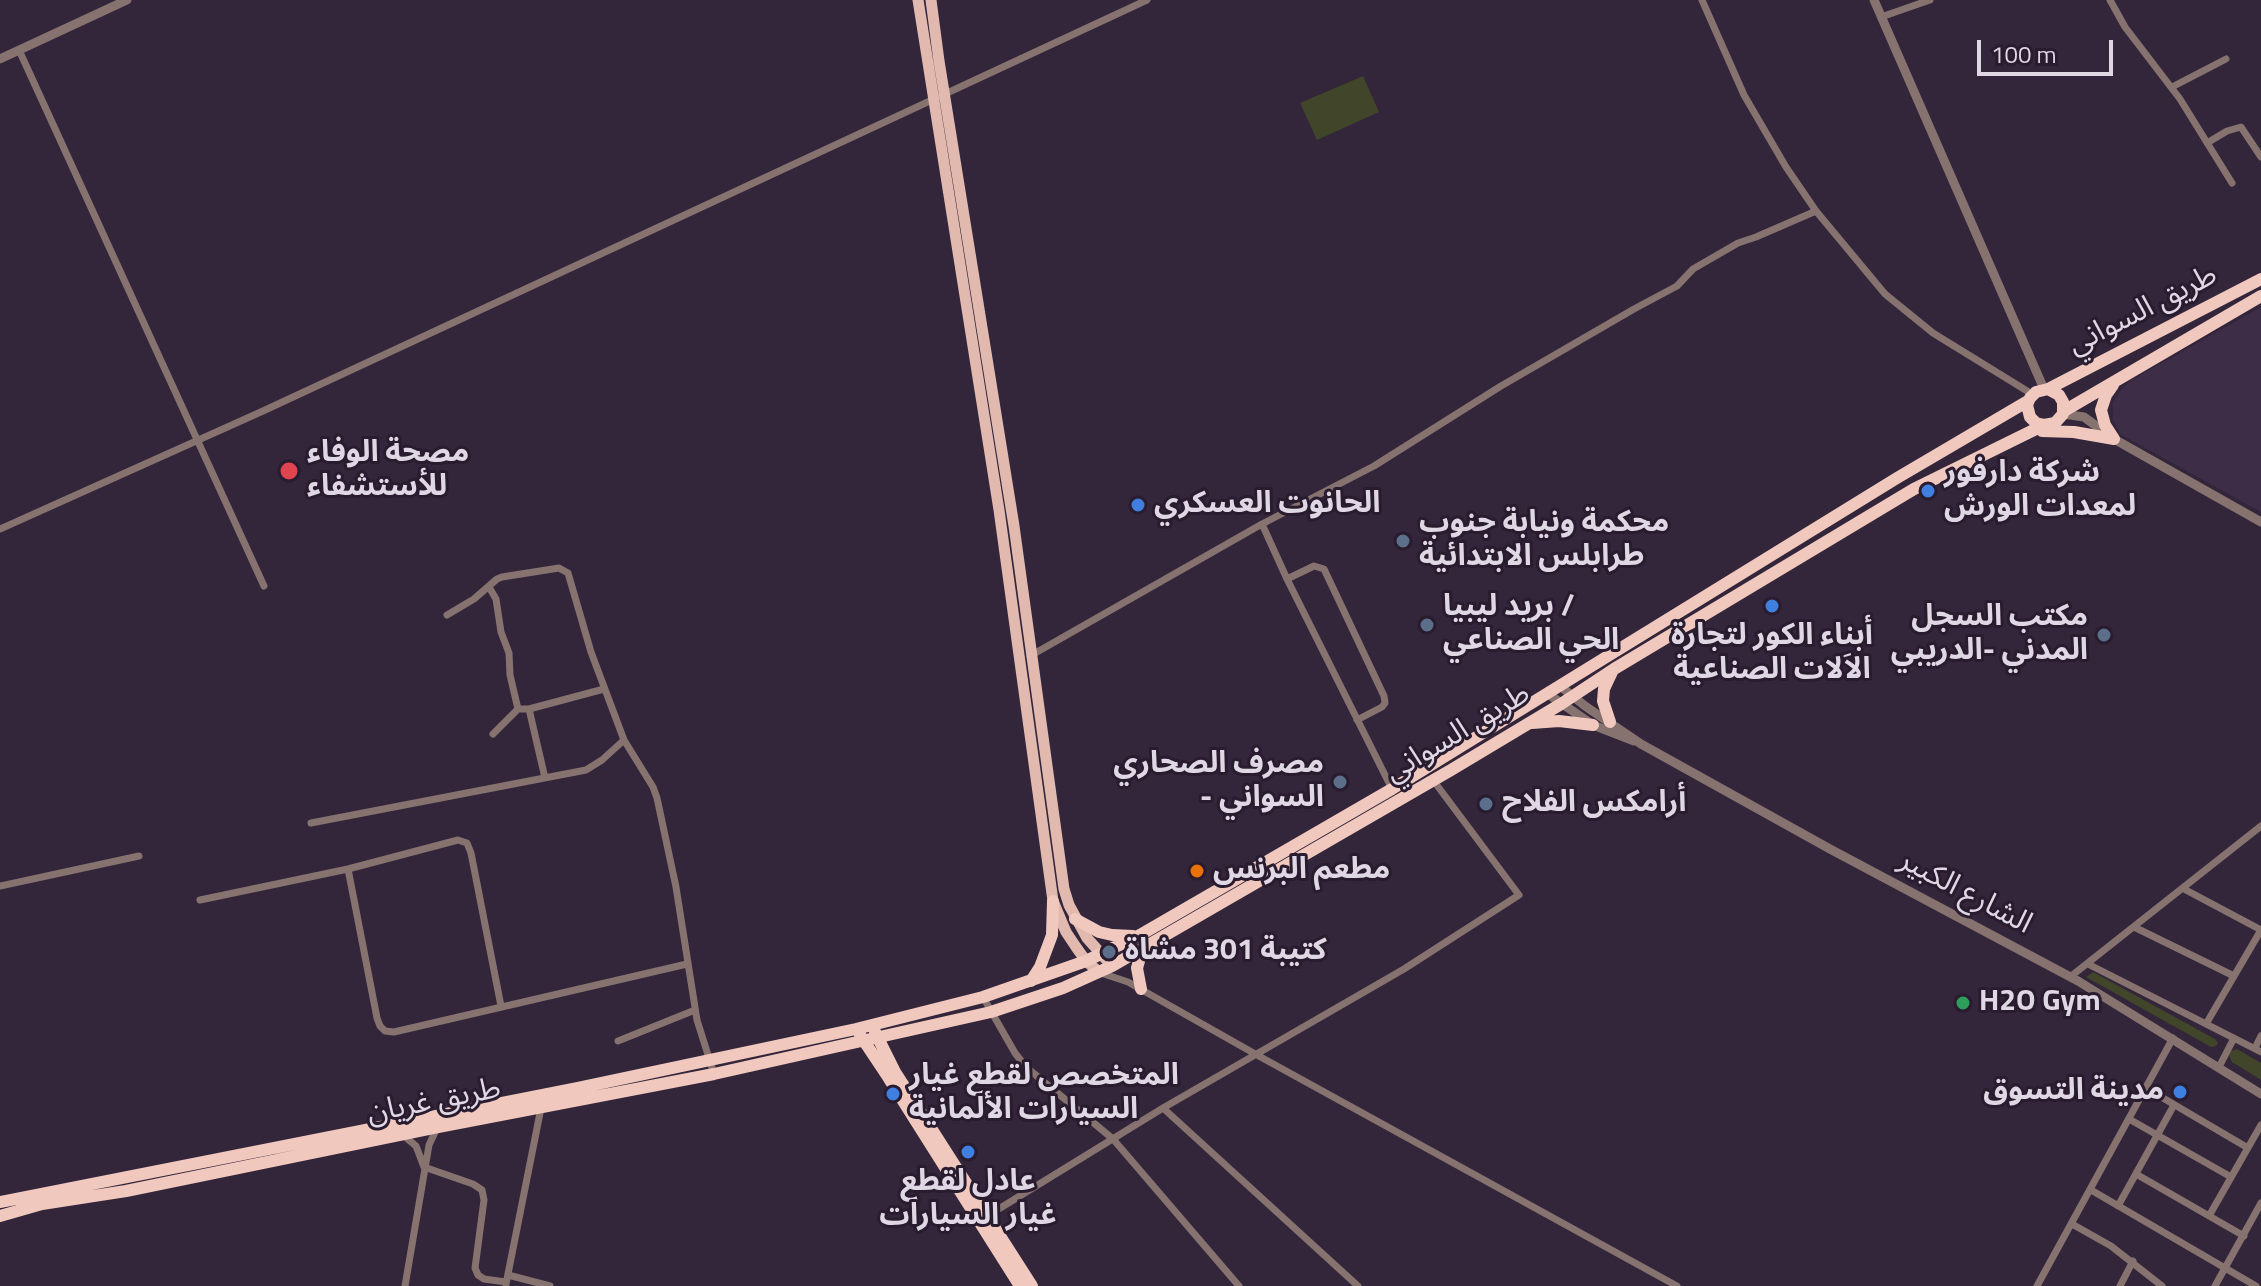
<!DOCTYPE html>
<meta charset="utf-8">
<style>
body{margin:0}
#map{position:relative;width:2261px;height:1286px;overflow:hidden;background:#33253a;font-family:"Titillium Web",sans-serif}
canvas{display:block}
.scale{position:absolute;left:1977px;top:40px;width:136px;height:36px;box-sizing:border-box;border:4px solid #dfd7e4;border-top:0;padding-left:10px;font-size:24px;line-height:28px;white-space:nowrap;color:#dfd7e4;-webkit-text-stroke:6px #291c2f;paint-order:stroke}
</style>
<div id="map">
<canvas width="2261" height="1286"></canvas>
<div class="scale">100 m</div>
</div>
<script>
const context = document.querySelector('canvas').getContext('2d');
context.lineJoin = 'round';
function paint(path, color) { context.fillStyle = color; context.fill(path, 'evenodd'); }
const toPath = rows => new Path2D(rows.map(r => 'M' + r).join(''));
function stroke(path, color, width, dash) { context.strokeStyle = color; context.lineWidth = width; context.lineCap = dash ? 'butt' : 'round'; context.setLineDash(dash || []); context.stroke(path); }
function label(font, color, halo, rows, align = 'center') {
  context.font = font + ' "Titillium Web","Noto Sans Arabic",sans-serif'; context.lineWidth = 6; context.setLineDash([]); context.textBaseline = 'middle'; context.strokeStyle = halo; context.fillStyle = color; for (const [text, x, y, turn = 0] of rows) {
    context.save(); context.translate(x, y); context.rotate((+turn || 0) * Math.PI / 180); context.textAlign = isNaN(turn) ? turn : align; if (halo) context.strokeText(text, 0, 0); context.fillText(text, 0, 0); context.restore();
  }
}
paint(toPath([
 [2261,307,2261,512,2120,434,2113,420,2113,403,2121,390,2130,381]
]), '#3e2d47');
paint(toPath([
 [1363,76,1379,112,1317,140,1300,103],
 [2093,972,2215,1039,2218,1043,2216,1046,2211,1047,2086,977],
 [2237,1049,2261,1063,2261,1080,2232,1062,2229,1056,2231,1051]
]), '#41452a');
stroke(toPath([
 [1702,0,1744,95,1786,167,1816,211,1885,294,1933,333,2032,394],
 [2110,0,2125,27,2180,99,2232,183],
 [1881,17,1930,0],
 [19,50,264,586],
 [2172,87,2226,59],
 [2207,143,2227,131,2241,127,2261,157],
 [1262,524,1287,579,1392,789],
 [0,529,263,411,1147,0],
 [1287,579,1314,566,1324,569,1384,696,1385,703,1382,707,1357,720],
 [489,587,496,599,501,632,509,653,510,675,518,709],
 [447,615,474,599,497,579,502,577,559,568,568,573,591,652,624,740,653,787,657,798,676,887,697,1020,714,1074],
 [1030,656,1262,524,1374,466,1501,386,1634,309,1677,286,1693,269,1738,243,1756,237,1816,211],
 [529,709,545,778],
 [493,734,518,709,529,709,604,689],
 [311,823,586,770,602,760,624,740],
 [348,869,377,1018,380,1026,385,1031,394,1032,687,964],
 [0,886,139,856],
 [2184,889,2261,930],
 [200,900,348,869,458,840,467,843,471,853,501,1006],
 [2134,927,2234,976],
 [2088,964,2261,1052],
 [1101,973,1128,982,1257,1055,1677,1286],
 [2070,977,2261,826],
 [983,997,1015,1053,1026,1067,1113,1139,1239,1286],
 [2206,1024,2261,930],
 [618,1041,695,1010],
 [2255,1048,2261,1036],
 [2219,1067,2234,1038],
 [2146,1088,2248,1148],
 [1163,1108,1358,1286],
 [2129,1119,2231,1177],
 [403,1135,416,1146,424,1167,473,1184,482,1190,484,1200,475,1268,478,1275,484,1279,506,1282],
 [2136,1174,2244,1236],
 [2091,1190,2256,1286],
 [2118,1206,2174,1105],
 [2209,1216,2261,1125],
 [984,1218,1163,1108,1404,969,1519,895,1433,780],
 [2072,1224,2111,1246,2162,1286],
 [508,1275,550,1286],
 [506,1284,541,1108],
 [405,1286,429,1145,437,1128],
 [2037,1286,2173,1038],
 [2120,1286,2133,1261],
 [2215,1286,2261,1203]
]), '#86726e', 7);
stroke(toPath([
 [1874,0,2044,389],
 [0,59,127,0],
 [2063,414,2084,417,2114,439,2261,522],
 [1560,686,1585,706,1641,744,1830,849,2078,981,2261,1094],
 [1548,694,1593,725,1634,741]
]), '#86726e', 9);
stroke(toPath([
 [918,0,999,510,1053,901,1066,932,1076,947,1086,961,1099,972],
 [931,0,939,61,1014,526,1064,889,1069,905,1087,938,1112,966]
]), '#e1b9af', 11);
stroke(toPath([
 [2113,385,2106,395,2101,410,2105,425,2114,439],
 [2048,389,2261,279],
 [2064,411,2261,296],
 [2042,431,2074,432,2114,439],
 [1610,722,1603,701,1604,689,1612,672],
 [1532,723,1559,721,1593,725],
 [1075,919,1099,932,1112,935,1133,936],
 [1031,981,1040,967,1052,935,1053,901],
 [1141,989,1137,968,1143,947],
 [875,1032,895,1072,1032,1286],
 [860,1035,888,1077,1020,1286],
 [0,1202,578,1088,856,1029,983,997,1086,961,1140,935,1392,789,1897,478,2028,401],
 [0,1216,42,1204,126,1191,438,1127,714,1074,991,1012,1063,988,1112,966,1451,770,1561,704,1614,669,1914,489,2044,425,2055,423,2063,414,2063,402,2059,395,2048,389,2036,392,2030,398,2027,405,2030,417,2036,423,2044,425]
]), '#f0c8be', 12);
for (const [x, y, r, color] of [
 [289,471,10,"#e0444e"],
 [1928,491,8,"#3f7fe0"],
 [1138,505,8,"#3f7fe0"],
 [1403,541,8,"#5c6f8a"],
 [1772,606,8,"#3f7fe0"],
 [1427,625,8,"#5c6f8a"],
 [2104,635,8,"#5c6f8a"],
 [1340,782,8,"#5c6f8a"],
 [1486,804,8,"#5c6f8a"],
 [1197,871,8,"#e8710a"],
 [1109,952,8,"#5c6f8a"],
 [1963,1003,8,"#2e9e5b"],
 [2180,1092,8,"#3f7fe0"],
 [893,1094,8,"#3f7fe0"],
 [968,1152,8,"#3f7fe0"]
]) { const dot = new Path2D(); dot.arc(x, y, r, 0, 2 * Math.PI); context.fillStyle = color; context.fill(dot); stroke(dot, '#291c2f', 3); }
label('30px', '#dfd7e4', '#291c2f', [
 ["طريق السواني",2143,311,-27],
 ["طريق السواني",1458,734,-31],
 ["الشارع الكبير",1965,893,28],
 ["طريق غريان",434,1102,-11]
]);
label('bold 30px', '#dfd7e4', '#291c2f', [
 ["مصحة الوفاء",307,454],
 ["للأستشفاء",307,488],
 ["شركة دارفور",1944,474],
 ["لمعدات الورش",1944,508],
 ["الحانوت العسكري",1154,505],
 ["محكمة ونيابة جنوب",1419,524],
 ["طرابلس الابتدائية",1419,558],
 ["بريد ليبيا /",1443,608],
 ["الحي الصناعي",1443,642],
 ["مكتب السجل",2088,618,"right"],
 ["المدني -الدريبي",2088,652,"right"],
 ["أبناء الكور لتجارة",1772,637,"center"],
 ["الاَلات الصناعية",1772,671,"center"],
 ["مصرف الصحاري",1324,765,"right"],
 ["- السواني",1324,799,"right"],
 ["أرامكس الفلاح",1502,804],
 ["مطعم البرنس",1213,871],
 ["كتيبة 301 مشاة",1125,952],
 ["H2O Gym",1979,1003],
 ["المتخصص لقطع غيار",909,1077],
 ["السيارات الألمانية",909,1111],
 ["مدينة التسوق",2164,1092,"right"],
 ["عادل لقطع",968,1183,"center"],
 ["غيار السيارات",968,1217,"center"]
], 'left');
</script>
